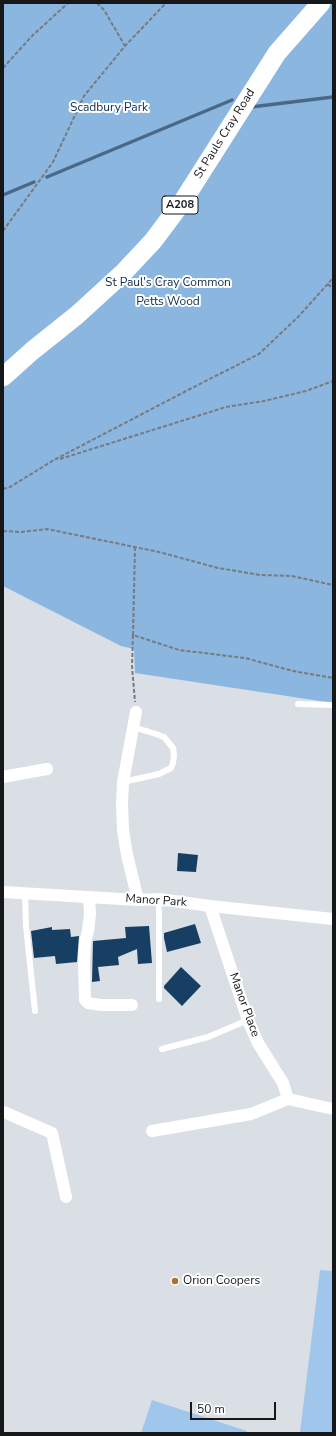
<!DOCTYPE html>
<style>
body{margin:0}
#map{position:relative;width:336px;height:1436px;overflow:hidden;background:#dadfe5;font-family:"Nunito Sans",sans-serif}
canvas{display:block}
.frame{position:absolute;inset:0;border:4px solid #151719;pointer-events:none}
.scale{position:absolute;left:190px;top:1402px;width:86px;height:18px;box-sizing:border-box;border:2px solid #151719;border-top:0;padding-left:5px;font-size:12px;line-height:14px;white-space:nowrap;color:#151719;-webkit-text-stroke:3px #fff;paint-order:stroke}
</style>
<div id="map">
<canvas width="336" height="1436"></canvas>
<div class="frame"></div>
<div class="scale">50 m</div>
</div>
<script>
const context = document.querySelector('canvas').getContext('2d');
context.lineJoin = 'round';
function paint(path, color) { context.fillStyle = color; context.fill(path, 'evenodd'); }
const toPath = rows => new Path2D(rows.map(r => 'M' + r).join(''));
function stroke(path, color, width, dash) { context.strokeStyle = color; context.lineWidth = width; context.lineCap = dash ? 'butt' : 'round'; context.setLineDash(dash || []); context.stroke(path); }
function label(font, color, halo, rows, align = 'center') {
  context.font = font + ' "Nunito Sans",sans-serif'; context.lineWidth = 4; context.setLineDash([]); context.textBaseline = 'middle'; context.strokeStyle = halo; context.fillStyle = color; for (const [text, x, y, turn = 0] of rows) {
    context.save(); context.translate(x, y); context.rotate((+turn || 0) * Math.PI / 180); context.textAlign = isNaN(turn) ? turn : align; if (halo) context.strokeText(text, 0, 0); context.fillText(text, 0, 0); context.restore();
  }
}
paint(toPath([
 [320,1270,333,1271,333,1433,305,1433,300,1432],
 [152,1400,247,1431,246,1433,141,1433]
]), '#a1c6eb');
paint(toPath([
 [3,3,333,3,333,703,135,673,134,649,121,646,3,586]
]), '#8ab6e0');
stroke(toPath([
 [251,107,333,97],
 [47,177,232,100],
 [3,195,34,182]
]), '#4b6986', 3.5);
paint(toPath([
 [178,853,198,855,196,872,177,871],
 [195,924,201,943,167,952,164,938,164,933],
 [149,926,152,963,138,964,137,949,118,957,119,965,98,967,100,981,92,982,93,941,126,938,125,927],
 [52,927,52,930,70,929,71,937,79,936,77,962,56,964,55,956,34,958,31,931],
 [181,967,201,986,182,1006,164,988,164,986]
]), '#163f63');
stroke(toPath([
 [97,3,104,10,125,46],
 [3,68,32,36,68,3],
 [3,231,53,162,84,96,125,46,166,3],
 [328,284,333,289],
 [60,459,226,407,264,401,306,391,333,381],
 [3,489,10,487,54,460,190,389,259,354,299,316,333,278],
 [3,531,21,532,47,529,159,552,218,568,260,575,292,576,333,585],
 [135,547,133,635,179,650,245,658,293,671,333,678],
 [133,635,132,666,135,702]
]), '#777b7f', 2, [4, 2]);
stroke(toPath([
 [298,704,333,705],
 [123,782,159,774,171,768,173,763,174,755,173,748,164,737,156,734,133,727],
 [25,893,26,926,35,1011],
 [159,999,159,899],
 [162,1049,208,1037,248,1020]
]), '#fff', 6);
stroke(toPath([
 [136,712,123,782,122,805,123,830,127,855,138,900],
 [3,777,47,769],
 [3,892,138,900,159,899,210,906,333,919],
 [89,897,90,914,88,931,85,942,84,964,85,1000,88,1003,101,1005,132,1005],
 [210,906,248,1020,258,1043,283,1083,288,1099,333,1109],
 [3,1113,4,1112,52,1133,66,1197],
 [152,1131,251,1114,288,1099]
]), '#fff', 12);
stroke(toPath([
 [3,377,32,351,77,315,123,273,153,241,183,201,277,53,321,3]
]), '#fff', 19);
for (const [x, y, r, color] of [
 [175,1281,4,"#a8712d"]
]) { const dot = new Path2D(); dot.arc(x, y, r, 0, 2 * Math.PI); context.fillStyle = color; context.fill(dot); stroke(dot, '#fff', 1.5); }
for (const [x, y, w] of [
 [180,205,36]
]) { const box = new Path2D(); box.roundRect(x - w / 2, y - 9, w, 18, 3); context.fillStyle = '#fff'; context.fill(box); stroke(box, '#151719', 1); }
label('bold 11px', '#151719', null, [
 ["A208",180,205]
]);
label('12px', '#0d2d4a', '#fff', [
 ["Scadbury Park",109,108],
 ["St Paul's Cray Common",168,283],
 ["Petts Wood",168,302]
]);
label('12px', '#151719', '#fff', [
 ["St Pauls Cray Road",225,134,-58],
 ["Manor Park",156,901,4],
 ["Manor Place",244,1005,70]
]);
label('12px', '#151719', '#fff', [
 ["Orion Coopers",183,1281]
], 'left');
</script>
